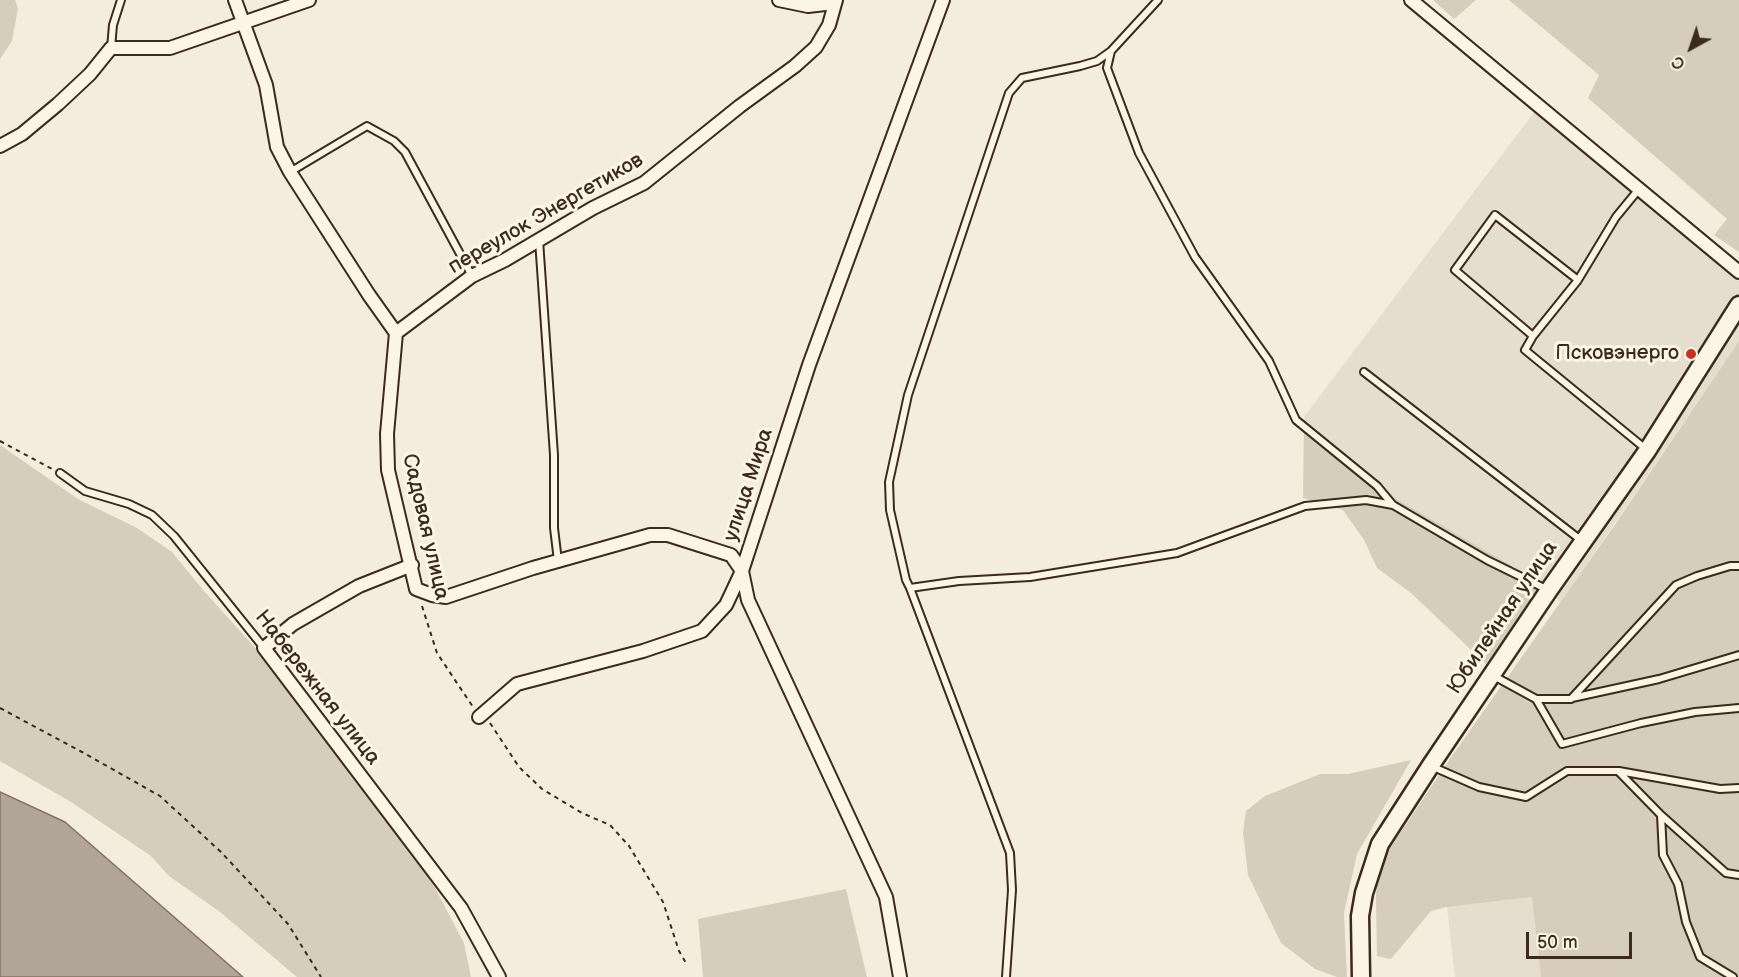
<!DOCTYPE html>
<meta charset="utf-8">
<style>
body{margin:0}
#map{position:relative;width:1739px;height:977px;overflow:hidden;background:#f4eddd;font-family:"Balsamiq Sans",sans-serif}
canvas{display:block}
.north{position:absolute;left:1661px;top:18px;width:60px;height:60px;-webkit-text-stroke:4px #fcf5e5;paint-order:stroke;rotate:220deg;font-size:16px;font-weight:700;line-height:24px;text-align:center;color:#3b2a1e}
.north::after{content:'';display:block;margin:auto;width:21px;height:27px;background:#3b2a1e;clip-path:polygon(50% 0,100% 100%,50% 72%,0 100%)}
.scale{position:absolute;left:1526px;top:932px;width:106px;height:27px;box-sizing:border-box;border:3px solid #3b2a1e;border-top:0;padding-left:8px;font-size:18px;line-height:21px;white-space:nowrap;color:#3b2a1e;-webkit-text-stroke:4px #fcf5e5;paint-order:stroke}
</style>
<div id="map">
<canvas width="1739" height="977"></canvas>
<div class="north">С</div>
<div class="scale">50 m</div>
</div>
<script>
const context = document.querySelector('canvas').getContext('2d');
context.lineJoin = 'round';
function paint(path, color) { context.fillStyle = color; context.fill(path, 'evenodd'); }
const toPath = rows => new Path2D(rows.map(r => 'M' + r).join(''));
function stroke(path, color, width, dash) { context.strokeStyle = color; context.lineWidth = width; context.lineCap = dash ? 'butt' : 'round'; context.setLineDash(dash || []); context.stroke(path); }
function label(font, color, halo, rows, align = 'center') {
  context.font = font + ' "Balsamiq Sans",sans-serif'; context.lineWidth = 6; context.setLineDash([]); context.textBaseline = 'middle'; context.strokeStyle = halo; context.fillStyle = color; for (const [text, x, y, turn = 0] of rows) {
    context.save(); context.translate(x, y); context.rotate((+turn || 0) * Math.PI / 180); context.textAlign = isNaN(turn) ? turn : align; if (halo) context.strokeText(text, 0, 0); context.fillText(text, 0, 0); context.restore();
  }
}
paint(toPath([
 [1535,111,1739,281,1739,341,1561,602,1509,564,1395,498,1304,422,1304,417],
 [1533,897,1541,977,1455,977,1447,907]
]), '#e5ddce');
paint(toPath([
 [0,0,15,0,18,8,12,41,0,59],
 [1433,0,1476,0,1454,19],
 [1509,0,1739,0,1739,252,1714,235,1727,219,1588,98,1599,75],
 [1739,341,1739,977,1541,977,1532,897,1447,907,1431,911,1391,959,1377,956,1376,897,1377,876,1390,848,1452,756,1614,526],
 [1304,422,1395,498,1509,564,1540,587,1486,664,1411,593,1377,568,1364,540,1343,510,1303,498],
 [0,445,78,499,137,528,172,552,203,590,269,663,407,844,434,886,464,943,471,977,297,977,220,912,169,876,151,856,71,802,0,761],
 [1411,760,1357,854,1344,913,1347,977,1337,977,1315,969,1281,943,1248,875,1243,832,1246,811,1265,796,1320,774,1348,774],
 [846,889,867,977,703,977,698,919]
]), '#d6cdbd');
const water = toPath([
 [0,792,65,822,243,977,0,977,0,792]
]);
paint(water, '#b0a596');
stroke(water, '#817466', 1.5);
const lane = toPath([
 [1158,0,1111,51,1107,68,1139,153,1195,257,1269,361,1296,420,1377,486,1392,504],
 [111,48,113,25,121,0],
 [290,172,367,126,394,141,405,152,472,276],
 [1639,189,1616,217,1578,280,1533,336,1525,350,1647,450],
 [539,240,554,455,554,528,558,561],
 [1533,336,1455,270,1495,215,1578,280],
 [1364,372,1582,541],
 [60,473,85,491,129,504,152,515,174,536,264,648],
 [910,588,906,580,890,510,889,482,908,395,1009,93,1022,78,1080,66,1097,61,1111,51],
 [1492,675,1536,699,1571,699,1676,585,1697,576,1730,566,1739,566],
 [1572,698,1659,679,1739,655],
 [1536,699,1562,744,1641,723,1695,712,1739,708],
 [1431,766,1479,787,1526,797,1567,771,1619,771,1720,789,1739,788],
 [1619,772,1661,815],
 [1006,977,1012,890,1010,853,910,588,959,581,1030,577,1177,553,1305,506,1366,500,1393,505,1487,560,1548,590],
 [1733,977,1700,957,1686,922,1678,884,1663,855,1661,815,1726,873,1739,875]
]);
const street = toPath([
 [235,0,266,85,277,147,290,172,369,295,396,333,387,434,388,470,416,589,432,595,446,597,533,568,650,535,668,535,731,555,742,571,748,600,886,897,900,977],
 [779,0,808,6,834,3],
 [1411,0,1739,272],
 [0,146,22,134,58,104,90,74,111,48,170,48,309,0],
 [396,333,472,276,505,260,593,208,644,183,740,106,795,66,816,47,829,25,836,0],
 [412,565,359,586,293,624,264,648,461,908,499,977],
 [479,717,517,684,643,651,702,631,726,605,742,571,809,365,943,0]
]);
const secondary = toPath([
 [1361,977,1360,916,1364,893,1380,844,1431,765,1549,590,1647,451,1739,305]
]);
stroke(lane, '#3b2a1e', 10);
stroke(street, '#3b2a1e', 16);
stroke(secondary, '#3b2a1e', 21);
stroke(toPath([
 [0,441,52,469],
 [422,606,437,653,473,707],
 [0,708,82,752,160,796,221,852,288,924,321,977],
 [490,723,519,767,542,789,582,813,610,825,629,846,663,902,679,951,686,963]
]), '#3b2a1e', 2, [4.5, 4.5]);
stroke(lane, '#fcf5e5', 6);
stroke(street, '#fcf5e5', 12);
stroke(secondary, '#fcf5e5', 16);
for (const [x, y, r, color] of [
 [1691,354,6,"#c8321e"]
]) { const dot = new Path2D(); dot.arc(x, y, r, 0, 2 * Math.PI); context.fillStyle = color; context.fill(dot); stroke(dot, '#fcf5e5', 2); }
label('21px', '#3b2a1e', '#fcf5e5', [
 ["переулок Энергетиков",546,214,-30],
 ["улица Мира",749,485,-72],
 ["Садовая улица",425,527,77],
 ["Юбилейная улица",1503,618,-56],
 ["Набережная улица",317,688,52]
]);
label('21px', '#3b2a1e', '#fcf5e5', [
 ["Псковэнерго",1679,354]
], 'right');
</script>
